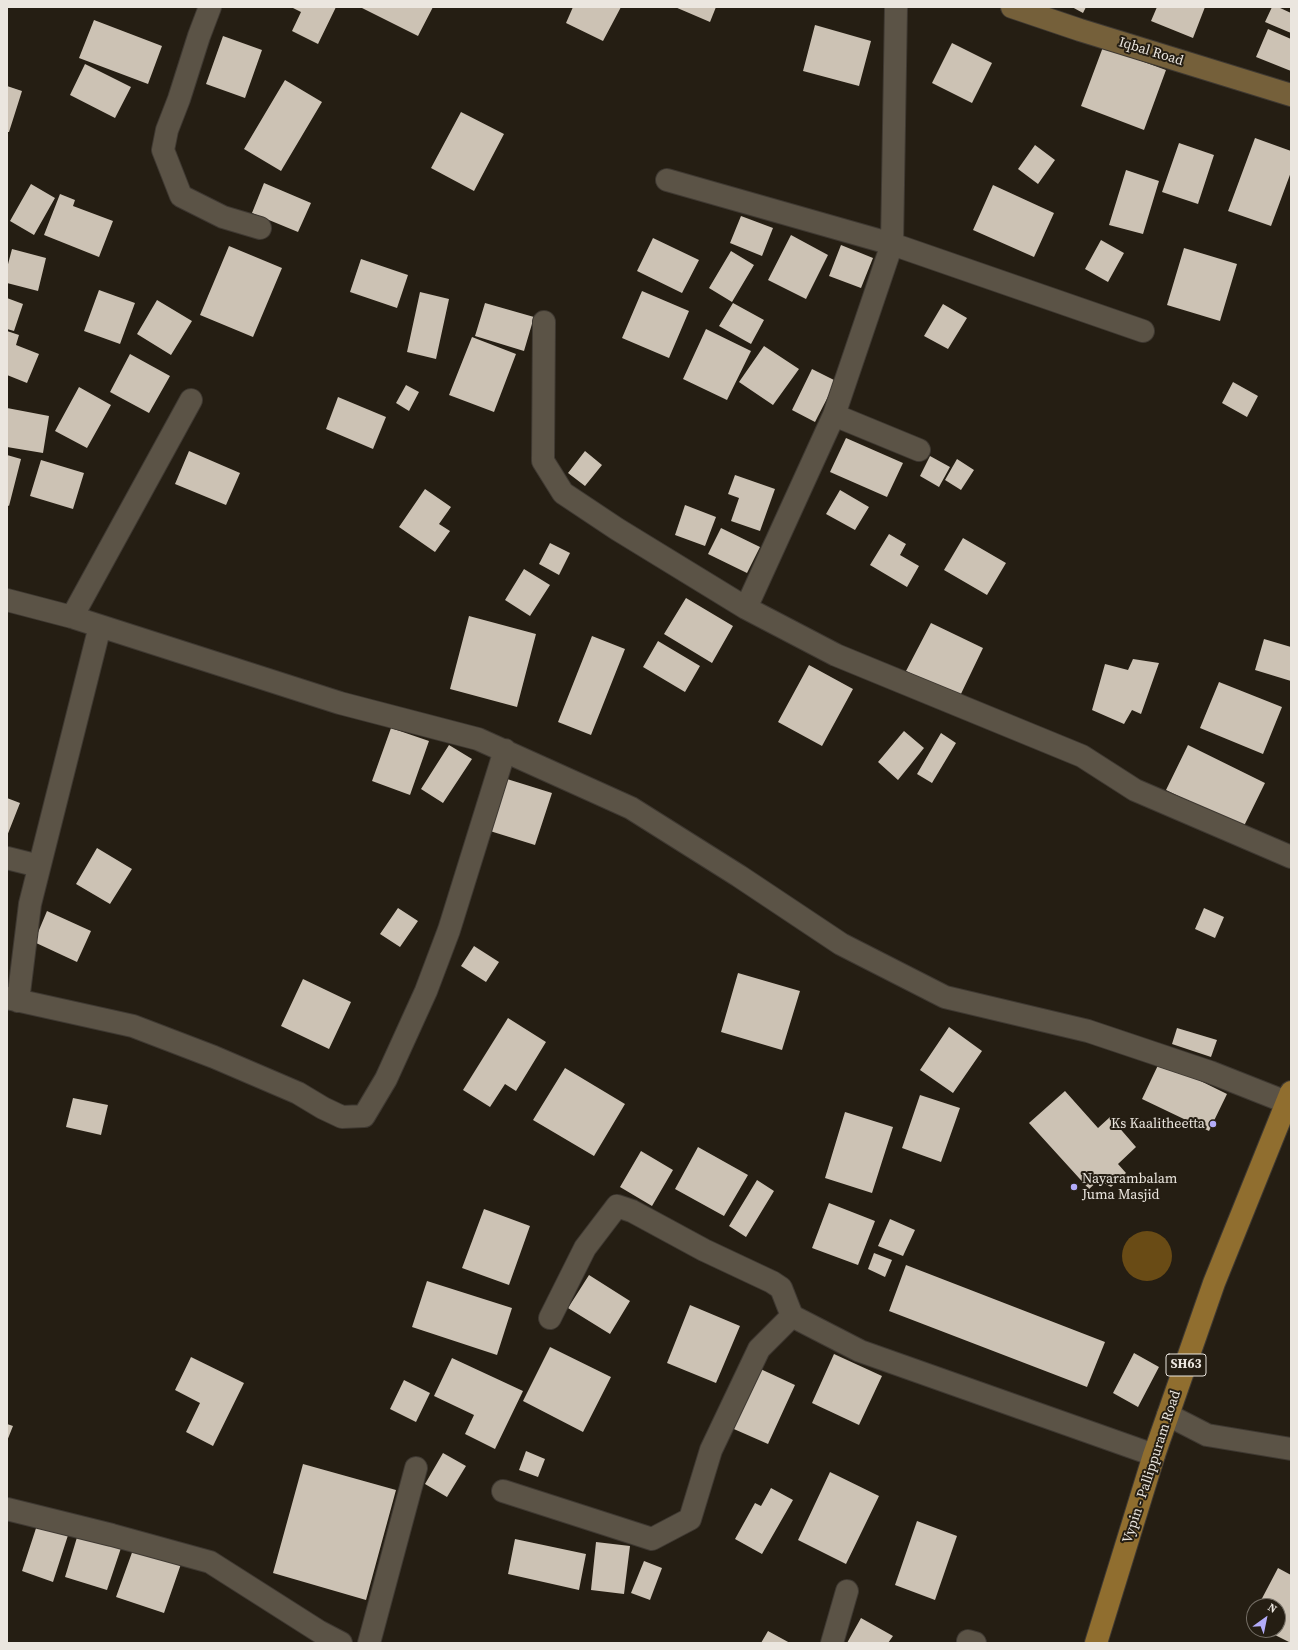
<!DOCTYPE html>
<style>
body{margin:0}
#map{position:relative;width:1298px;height:1650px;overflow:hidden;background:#251e13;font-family:"Source Serif 4",serif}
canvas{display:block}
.frame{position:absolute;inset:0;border:8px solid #ebe6df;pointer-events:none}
.north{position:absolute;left:1246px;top:1598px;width:40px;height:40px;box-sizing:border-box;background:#251e13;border:1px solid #746e65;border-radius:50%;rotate:33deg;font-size:11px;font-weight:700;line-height:16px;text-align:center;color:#ebe6df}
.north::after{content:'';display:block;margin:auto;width:14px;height:18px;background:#b3acf9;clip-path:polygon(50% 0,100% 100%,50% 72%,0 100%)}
</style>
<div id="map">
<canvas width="1298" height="1650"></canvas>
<div class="frame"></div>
<div class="north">N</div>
</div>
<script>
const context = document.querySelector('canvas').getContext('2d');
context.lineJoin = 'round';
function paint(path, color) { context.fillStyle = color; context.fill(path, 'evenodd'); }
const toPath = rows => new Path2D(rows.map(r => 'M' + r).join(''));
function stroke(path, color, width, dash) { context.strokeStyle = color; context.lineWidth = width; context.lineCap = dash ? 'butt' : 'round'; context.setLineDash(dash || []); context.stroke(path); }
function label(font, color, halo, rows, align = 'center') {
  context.font = font + ' "Source Serif 4",serif'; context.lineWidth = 4; context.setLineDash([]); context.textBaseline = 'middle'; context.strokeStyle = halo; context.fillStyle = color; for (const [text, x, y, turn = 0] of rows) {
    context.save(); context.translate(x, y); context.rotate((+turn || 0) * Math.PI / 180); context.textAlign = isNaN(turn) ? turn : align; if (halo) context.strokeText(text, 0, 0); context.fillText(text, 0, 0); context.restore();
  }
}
paint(toPath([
 '1122 1256a25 25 0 1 1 50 0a25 25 0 1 1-50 0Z'
]), '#694b15');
paint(toPath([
 [291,7,336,7,318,44,292,31,301,12],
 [360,7,433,7,418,36],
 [573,7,621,7,603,41,566,23],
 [675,7,716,7,710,22],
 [1072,7,1086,7,1083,13],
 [1157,7,1205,7,1193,38,1151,21],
 [1272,7,1278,7,1291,13,1291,33,1265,22],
 [94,20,162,46,148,84,79,58],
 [815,25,871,41,859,86,803,71],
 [1268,29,1291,39,1291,71,1256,57],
 [223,36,262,50,245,98,206,84],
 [952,43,992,63,972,103,932,83],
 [1103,47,1166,70,1144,130,1081,106],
 [85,64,131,87,115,118,70,95],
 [285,80,322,102,281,171,244,149],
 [7,86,22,91,9,132,7,132],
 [461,112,504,134,474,191,431,168],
 [1255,138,1291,151,1291,172,1271,226,1228,211],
 [1179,143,1214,155,1198,204,1162,192],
 [1035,145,1055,160,1038,184,1018,169],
 [1126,170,1159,181,1143,234,1109,225],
 [264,183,311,203,298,232,252,213],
 [31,184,55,198,34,235,10,221],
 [993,185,1054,213,1034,257,973,230],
 [60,194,75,200,73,206,113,221,99,257,44,235],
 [741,216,773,228,762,256,730,243],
 [791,235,828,255,806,299,768,280],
 [653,238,699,260,682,293,637,271],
 [1101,240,1124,253,1108,282,1085,269],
 [841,245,873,258,861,288,829,276],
 [229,246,282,268,253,337,200,315],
 [1184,248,1237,264,1220,321,1167,305],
 [12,249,46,258,38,291,7,283,7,268],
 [731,251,754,265,732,302,709,288],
 [361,259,408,275,397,308,350,292],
 [99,290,135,303,120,344,84,331],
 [642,291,689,311,669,358,622,338],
 [420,292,449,299,436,359,407,352],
 [7,298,23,304,14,331,7,329],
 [157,300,192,321,171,355,137,334],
 [485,303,534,317,524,351,475,336],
 [733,303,764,320,751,344,719,326],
 [943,304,967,318,948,349,924,336],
 [706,329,751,351,727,400,683,379],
 [7,331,19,335,16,345,39,354,27,383,7,375],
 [472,337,516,354,494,412,449,395],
 [764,346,799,369,773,405,739,382],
 [130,354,170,376,149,413,110,392],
 [812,369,836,381,815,422,792,410],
 [1233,382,1258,396,1247,417,1222,403],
 [406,385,419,392,409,411,396,403],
 [79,387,111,405,87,448,55,431],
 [338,397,386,417,373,449,326,429],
 [7,408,49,416,43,453,7,447],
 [846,438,903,463,887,497,830,472],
 [189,451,240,473,226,505,175,484],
 [585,451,602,465,585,486,568,473],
 [7,455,21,459,9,506,7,505],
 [930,456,950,467,939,487,920,476],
 [957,459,974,470,961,490,945,480],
 [41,460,84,473,73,509,30,496],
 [735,475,775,489,760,531,731,521,739,498,728,494],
 [425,489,451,507,439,524,450,531,435,552,399,527],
 [840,490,869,507,855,530,826,514],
 [685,505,716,517,705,546,675,535],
 [721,528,760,547,747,573,708,554],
 [889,534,906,544,900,555,919,566,907,587,870,565],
 [963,538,1006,563,987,595,944,570],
 [550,543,570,553,559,575,539,564],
 [524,569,550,585,530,616,505,600],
 [686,598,733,626,712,663,664,634],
 [469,616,536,634,517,707,450,689],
 [931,623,983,648,959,698,906,671],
 [592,636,625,649,591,735,558,722],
 [1264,639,1291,647,1291,681,1255,670],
 [658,641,700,666,685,692,643,667],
 [1133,659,1159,663,1141,714,1132,710,1124,724,1092,710,1105,664,1128,670],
 [809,665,853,689,822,746,778,722],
 [1219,682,1282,707,1263,754,1200,728],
 [391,728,429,741,410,795,372,781],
 [904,731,924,748,898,780,878,762],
 [941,733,956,743,932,783,917,774],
 [449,745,472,759,443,803,421,789],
 [1188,745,1265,783,1243,828,1166,790],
 [507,779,552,793,535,845,490,831],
 [7,798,20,803,7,836],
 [97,848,132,869,110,904,76,884],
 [398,908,418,921,400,947,380,934],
 [1204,908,1224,917,1215,938,1195,929],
 [47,911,91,931,77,962,34,942],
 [474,946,499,962,486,982,461,966],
 [738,973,800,991,782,1050,721,1032],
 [303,979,351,1002,329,1049,281,1026],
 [508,1018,546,1042,516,1091,505,1084,490,1107,463,1090],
 [949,1027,982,1051,953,1093,920,1070],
 [1177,1028,1217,1040,1211,1057,1172,1044],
 [1160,1061,1227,1094,1209,1131,1142,1099],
 [565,1068,625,1104,594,1156,533,1120],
 [1065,1091,1098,1128,1110,1117,1136,1147,1118,1164,1126,1173,1111,1187,1099,1180,1089,1189,1029,1123],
 [920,1095,960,1108,941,1162,902,1148],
 [73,1098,108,1105,101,1135,66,1127],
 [845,1112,893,1127,872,1193,825,1178],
 [698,1147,748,1175,724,1216,675,1189],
 [641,1151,673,1170,652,1206,620,1187],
 [757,1180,774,1191,746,1237,729,1226],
 [829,1203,875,1221,858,1265,812,1248],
 [484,1209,530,1226,509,1285,462,1268],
 [890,1219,915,1230,903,1256,878,1246],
 [874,1253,892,1260,885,1277,868,1269],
 [906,1265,1105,1342,1087,1387,889,1311],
 [589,1275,630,1301,610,1334,568,1308],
 [427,1281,512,1308,497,1355,412,1327],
 [690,1305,740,1326,716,1383,667,1363],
 [550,1347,611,1377,583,1432,523,1401],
 [1134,1353,1159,1367,1138,1407,1113,1393],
 [834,1354,882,1376,859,1425,812,1403],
 [191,1357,244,1383,213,1446,186,1432,200,1403,175,1390],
 [452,1358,523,1391,495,1449,465,1434,474,1415,434,1396],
 [754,1366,795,1385,768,1444,727,1426],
 [404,1380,430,1393,416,1422,390,1409],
 [7,1424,13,1426,7,1441],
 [526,1451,545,1459,538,1477,519,1470],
 [443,1453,466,1466,447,1497,425,1484],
 [303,1464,396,1490,366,1600,273,1573],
 [830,1472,879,1496,846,1564,798,1540],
 [771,1488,793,1500,762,1554,735,1539,755,1503,761,1506],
 [39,1519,70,1529,53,1582,22,1571],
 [917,1521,957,1536,935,1600,895,1585],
 [78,1534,121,1548,107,1590,65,1577],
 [515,1539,586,1554,579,1590,508,1574],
 [596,1542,630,1546,624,1594,591,1590],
 [134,1547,181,1564,164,1613,116,1597],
 [644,1561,662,1568,650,1600,631,1593],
 [1278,1568,1291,1575,1291,1643,1265,1630,1278,1630,1278,1606,1258,1606],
 [861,1618,893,1636,888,1643,847,1643],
 [768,1631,790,1643,761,1643]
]), '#ccc2b4');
const street = toPath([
 [210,7,199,36,179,99,167,130,163,150,181,196,223,217,260,228],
 [896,7,892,244,1143,331],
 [667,180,892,244,834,415,746,608,836,655,1082,756,1135,790,1291,857],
 [544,322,543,461,563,493,617,529,746,608],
 [834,415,919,450],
 [7,600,72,617,340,703,478,739,631,808,739,876,841,944,945,997,1088,1031,1210,1072,1291,1104],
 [72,617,191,400],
 [7,858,39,866],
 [7,998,133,1026,214,1057,298,1093,323,1108,342,1117,364,1116,386,1079,426,991,449,930,505,750],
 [18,1001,30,904,100,626],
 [550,1318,585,1248,617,1206,632,1211,704,1250,772,1282,781,1288,792,1316,860,1351,1154,1455],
 [1168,1415,1207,1435,1291,1449],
 [503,1491,652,1539,690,1519,711,1450,759,1349,792,1316],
 [7,1509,112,1535,210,1562,320,1632,341,1643],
 [968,1641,975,1643],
 [369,1643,416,1468],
 [832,1643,847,1591]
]);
const secondary = toPath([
 [1012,7,1080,30,1291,95]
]);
const primary = toPath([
 [1096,1643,1154,1455,1214,1283,1291,1092]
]);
stroke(street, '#3f3932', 24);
stroke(secondary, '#3f3932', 24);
stroke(primary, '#3f3932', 24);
stroke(street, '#5b5346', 22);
stroke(secondary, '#75603a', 22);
stroke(primary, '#906e2f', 22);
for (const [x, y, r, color] of [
 [1213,1124,4,"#b3acf9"],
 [1074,1187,4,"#b3acf9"]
]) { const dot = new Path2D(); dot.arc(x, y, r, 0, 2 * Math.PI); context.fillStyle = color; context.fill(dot); stroke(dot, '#251e13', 1.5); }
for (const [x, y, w] of [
 [1186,1365,40]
]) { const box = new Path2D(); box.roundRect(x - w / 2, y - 11, w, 22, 3); context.fillStyle = '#251e13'; context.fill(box); stroke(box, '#ebe6df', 1); }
label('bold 13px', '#ebe6df', null, [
 ["SH63",1186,1365]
]);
label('14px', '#ebe6df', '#251e13', [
 ["Iqbal Road",1151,52,17],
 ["Vypin - Pallippuram Road",1152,1467,-72]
]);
label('14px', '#ebe6df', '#251e13', [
 ["Ks Kaalitheetta",1205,1124],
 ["Nayarambalam",1082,1179,"left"],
 ["Juma Masjid",1082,1195,"left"]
], 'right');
</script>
